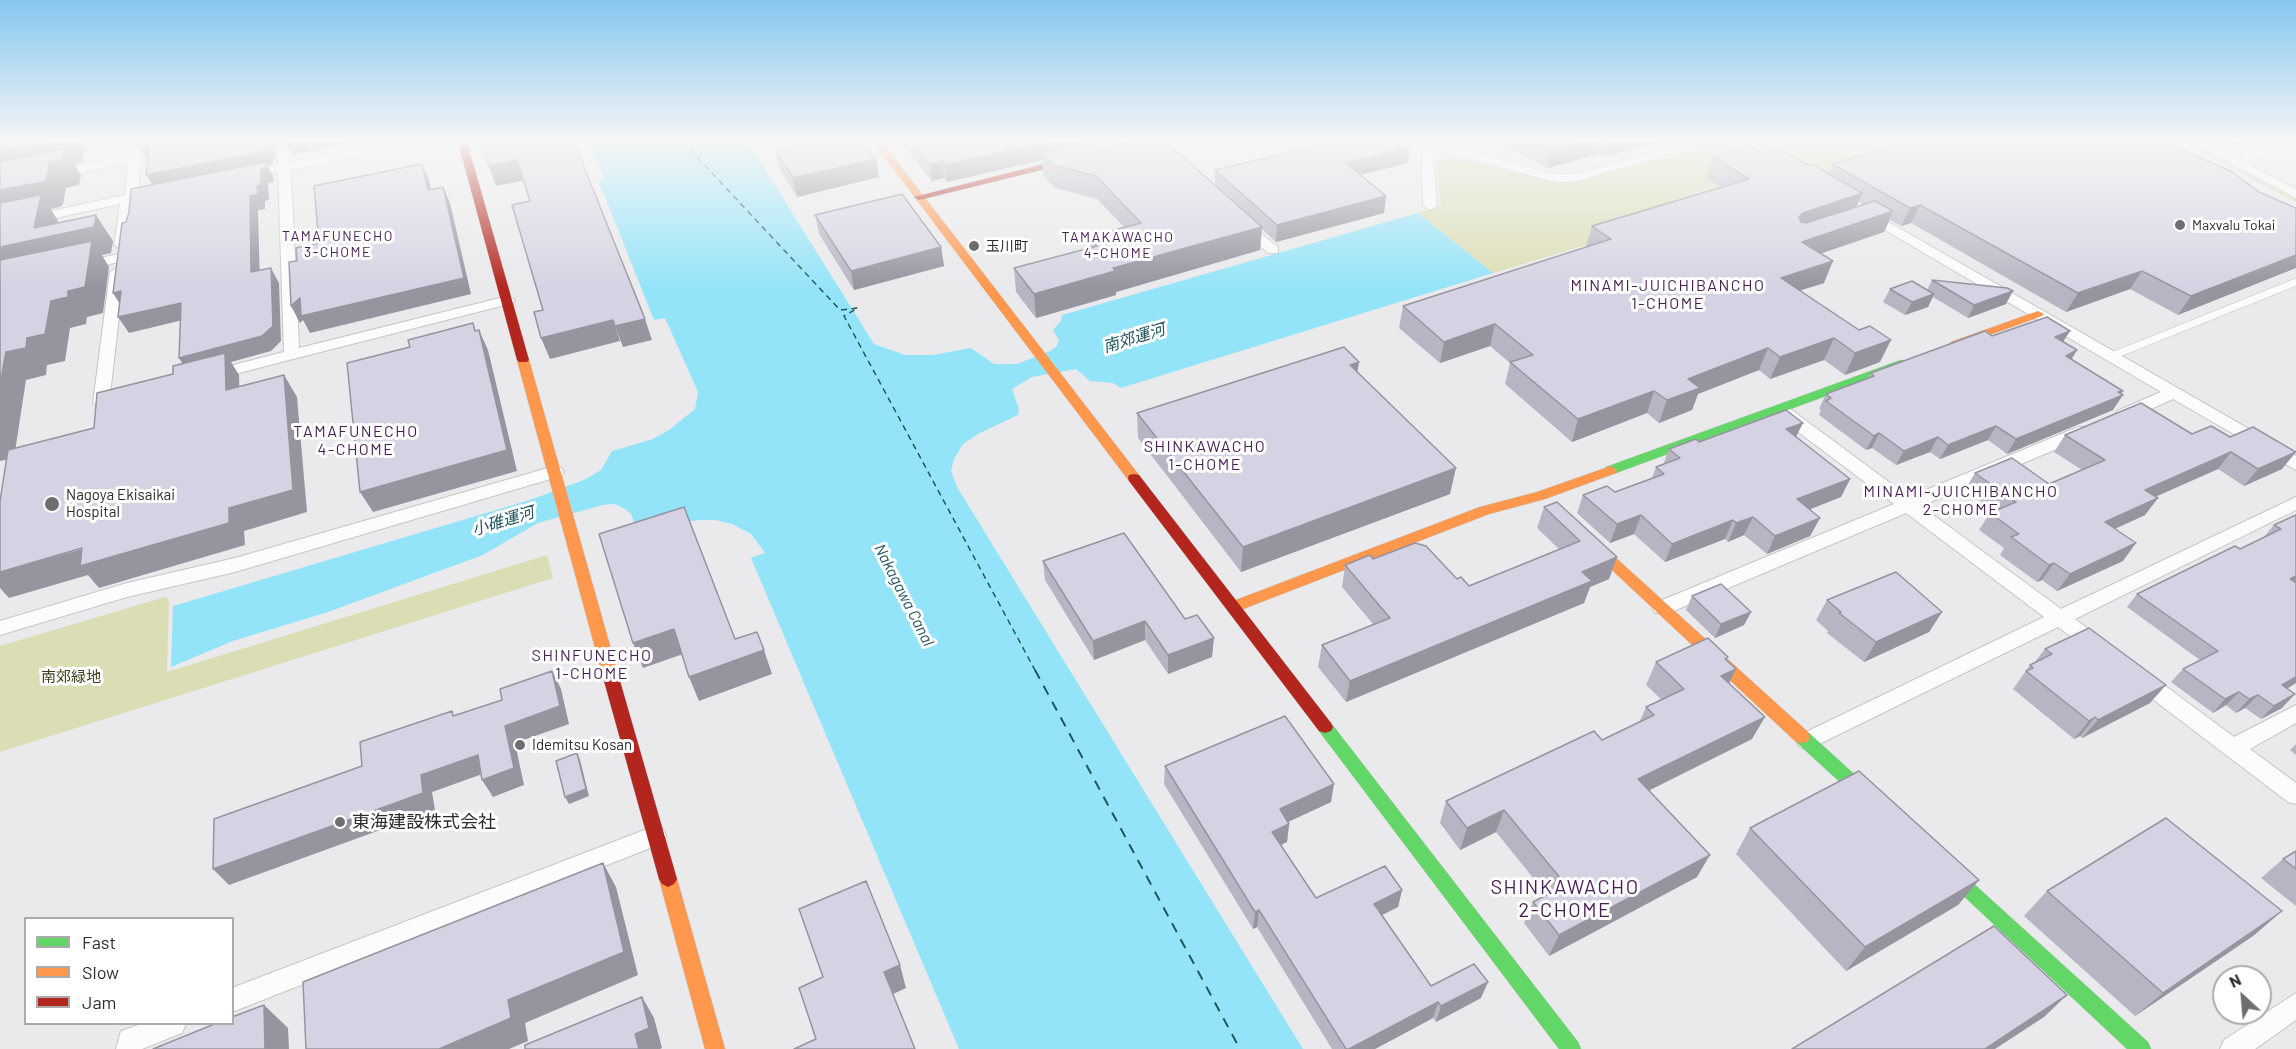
<!DOCTYPE html>
<meta charset="utf-8">
<style>
body{margin:0}
#map{position:relative;width:2296px;height:1049px;overflow:hidden;background:#eaeaec;font-family:Barlow,sans-serif}
canvas{display:block}
.legend{position:absolute;left:24px;top:917px;width:210px;height:108px;box-sizing:border-box;background:#fff;border:2px solid #ababab;margin:0;padding:8px 10px;list-style:none;font-size:18px;color:#2c2c2e}
.legend li{display:flex;align-items:center;gap:12px;height:30px}
.legend b{width:30px;border:2px solid #ababab}
.north{position:absolute;left:2212px;top:965px;width:60px;height:60px;box-sizing:border-box;background:#fff;border:2px solid #ababab;border-radius:50%;rotate:334deg;font-size:16px;font-weight:700;line-height:24px;text-align:center;color:#2c2c2e}
.north::after{content:'';display:block;margin:auto;width:21px;height:27px;background:#6e6e70;clip-path:polygon(50% 0,100% 100%,50% 72%,0 100%)}
</style>
<div id="map">
<canvas width="2296" height="1049"></canvas>
<ul class="legend">
<li><b style="height:8px;background:#63d668"></b>Fast</li>
<li><b style="height:8px;background:#ff974d"></b>Slow</li>
<li><b style="height:8px;background:#b3261e"></b>Jam</li>
</ul>
<div class="north">N</div>
</div>
<script>
const context = document.querySelector('canvas').getContext('2d');
context.lineJoin = 'round';
function paint(path, color) { context.fillStyle = color; context.fill(path, 'evenodd'); }
const toPath = rows => new Path2D(rows.map(r => 'M' + r).join(''));
function stroke(path, color, width, dash) { context.strokeStyle = color; context.lineWidth = width; context.lineCap = dash ? 'butt' : 'round'; context.setLineDash(dash || []); context.stroke(path); }
function label(font, color, halo, rows, align = 'center') {
  context.font = font + ' Barlow,"Noto Sans JP",sans-serif'; context.lineWidth = 6; context.setLineDash([]); context.textBaseline = 'middle'; context.strokeStyle = halo; context.fillStyle = color; for (const [text, x, y, turn = 0] of rows) {
    context.save(); context.translate(x, y); context.rotate((+turn || 0) * Math.PI / 180); context.textAlign = isNaN(turn) ? turn : align; if (halo) context.strokeText(text, 0, 0); context.fillText(text, 0, 0); context.restore();
  }
}
paint(toPath([
 [1719,142,1942,142,1822,180,1800,181,1493,273,1418,213,1441,205,1436,164,1445,158,1460,158,1564,183,1579,181],
 [2182,142,2190,142,2296,198,2296,203],
 [547,555,553,578,0,752,0,646,165,597,169,599,167,672]
]), '#dbddb5');
paint(toPath([
 [589,142,748,142,874,344,905,355,933,355,971,348,994,364,1017,364,1050,351,1057,346,1059,340,1053,330,1061,321,1062,315,1418,213,1493,273,1121,388,1113,383,1090,381,1076,369,1032,377,1012,389,1019,409,1018,415,978,434,963,444,954,459,951,471,957,487,1303,1049,959,1049,751,558,765,553,751,534,732,524,715,520,700,520,677,523,639,535,631,514,625,509,615,504,603,505,538,523,483,555,328,612,233,641,171,667,173,606,530,500,584,480,601,470,612,451,653,439,669,430,695,409,698,392,665,318,654,320,599,182,605,179]
]), '#94e4f9');
stroke(toPath([
 [683,142,840,310,858,308,844,316,1036,672]
]), '#235560', 1.5, [6, 4.5]);
stroke(toPath([
 [1035,670,1240,1049]
]), '#235560', 2, [10, 8]);
const lane = toPath([
 [2235,162,2294,142],
 [2112,356,2296,282]
]);
const street = toPath([
 [131,142,143,142,138,194,143,197,133,202,126,248,121,249,114,245,120,204,0,230,0,222,125,195,128,163,55,178,49,174,55,170,129,155,131,142],
 [277,142,289,142,290,162,393,142,416,142,410,146,291,170,299,348,508,296,515,300,513,303,297,358,212,380,206,378,204,375,206,372,284,352,278,172,246,179,240,175,241,172,278,165,277,142],
 [1417,142,1436,142,1555,174,1574,174,1691,142,1709,142,1574,182,1555,182,1433,149,1437,206,1430,210,1423,206,1421,145,1417,142],
 [2191,142,2206,142,2296,189,2296,198,2191,142],
 [1866,209,2296,456,2296,470,2173,399,2129,419,2117,419,2115,415,2117,411,2161,392,1861,216,1859,213,1866,209],
 [1244,220,1278,247,1278,253,1268,253,1239,227,1239,221,1244,220],
 [119,254,124,255,124,261,81,270,74,266,76,263,119,254],
 [117,268,124,272,110,395,118,396,120,400,118,404,101,408,93,403,110,272,117,268],
 [1783,407,1789,408,1909,497,2078,427,2090,427,2092,431,2090,435,1921,506,2061,609,2296,497,2296,510,2075,619,2104,641,2107,646,2104,651,2097,654,2090,651,2058,627,1807,750,1800,747,1796,741,1800,735,2044,617,1906,513,1669,613,1655,613,1652,608,1655,603,1894,504,1777,416,1775,412,1783,407],
 [555,466,561,468,564,472,561,476,235,572,127,597,0,635,0,621,127,583,235,558,555,466],
 [2141,671,2148,673,2234,737,2296,705,2296,723,2250,749,2296,783,2296,804,2288,802,2134,685,2131,679,2134,673,2141,671],
 [655,826,663,829,666,836,663,843,232,1012,232,988,655,826],
 [2296,993,2296,1020,2255,1049,2220,1049,2224,1040,2296,993],
 [141,1024,186,1024,182,1033,142,1049,116,1049,121,1031,141,1024]
]);
const fast = toPath([
 [1901,360,1905,361,1907,364,1905,367,1616,473,1611,474,1605,470,1606,467,1901,360],
 [1325,721,1331,723,1578,1042,1581,1049,1559,1049,1319,731,1317,727,1319,723,1325,721],
 [1802,731,1808,732,1877,795,1879,800,1877,805,1871,807,1865,805,1796,742,1794,737,1796,732,1802,731],
 [1945,860,1951,863,2148,1042,2151,1049,2127,1049,1939,873,1936,868,1939,863,1945,860]
]);
const slow = toPath([
 [873,142,882,142,1139,475,1140,478,1139,481,1129,481,873,142],
 [2038,311,2044,314,2042,316,1959,346,1955,347,1949,344,1951,342,2038,311],
 [523,356,529,360,620,681,617,685,612,687,607,685,604,681,517,360,523,356],
 [1611,466,1617,470,1616,473,1545,499,1489,514,1238,611,1228,611,1226,607,1228,603,1480,507,1537,492,1611,466],
 [1589,536,1594,538,1808,732,1810,737,1808,742,1802,743,1796,742,1584,544,1582,541,1584,538,1589,536],
 [668,871,674,874,677,879,725,1049,705,1049,659,879,662,874,668,871]
]);
const jam = toPath([
 [458,142,467,142,529,360,527,362,519,362,517,360,458,142],
 [1075,156,1080,159,1078,161,919,200,914,197,1075,156],
 [1134,474,1139,475,1331,723,1333,727,1331,731,1325,733,1319,731,1129,481,1128,478,1129,475,1134,474],
 [612,675,617,677,620,681,677,879,674,884,668,887,662,884,659,879,604,681,607,677,612,675]
]);
stroke(lane, '#c6c6c7', 8);
stroke(street, '#c6c6c7', 2);
stroke(fast, '#c6c6c7', 1);
stroke(slow, '#c6c6c7', 1);
stroke(jam, '#c6c6c7', 1);
stroke(lane, '#fcfcfc', 7);
paint(street, '#fcfcfc');
paint(fast, '#63d668');
paint(slow, '#ff974d');
paint(jam, '#b3261e');
paint(toPath([
 [900,142,936,142,939,145,954,142,1079,142,1079,144,1099,149,1215,185,1215,170,1334,142,1406,142,1406,143,1410,147,1408,163,1360,175,1386,196,1384,213,1276,242,1262,229,1260,250,1116,292,1116,295,1036,318,1016,292,1014,268,1089,248,1088,237,1124,227,1097,199,1055,188,1043,175,1042,160,947,182,944,178,932,181],
 [1494,142,1661,142,1602,157,1598,154,1548,168,1506,147,1502,148],
 [2217,142,2248,142,2231,147],
 [775,150,876,159,879,177,797,197,779,168],
 [1761,153,1805,164,1820,169,1828,174,1832,164,2259,192,2296,208,2178,315,2130,289,2066,312,1911,223,1901,226,1890,220,1884,232,1821,253,1824,283,1800,290,1880,362,1845,375,1824,360,1770,379,1759,370,1698,394,1692,410,1659,423,1647,413,1572,442,1505,384,1510,363,1490,346,1440,363,1399,328,1403,306,1586,247,1592,226,1722,188,1706,178,1713,157],
 [1859,202,1864,205,1856,207],
 [815,215,941,247,944,266,854,290,819,234],
 [1932,280,2006,304,1968,318,1933,297,1928,307,1905,315,1883,302,1890,289,1927,290],
 [1992,336,2063,342,2077,350,2072,359,2121,394,2113,410,2007,454,1988,440,1940,459,1930,452,1896,465,1872,448,1866,450,1819,415,1821,410,1819,409,1826,394,1868,378,1871,373],
 [1359,362,1357,372,1450,494,1241,572,1138,438,1137,413],
 [2192,434,2282,469,2244,486,2218,469,2155,497,2158,498,2145,515,2115,529,2123,561,2057,591,2042,580,2037,582,2000,555,2004,548,1979,530,1990,513,1994,511,1965,490,1975,473,2049,484,2082,470,2054,452,2065,435],
 [1796,437,1850,479,1841,497,1810,509,1820,518,1810,536,1767,554,1744,535,1728,542,1725,539,1665,562,1634,534,1610,543,1577,513,1583,495,1615,492,1652,478,1656,467,1663,465,1669,449,1699,442],
 [1544,507,1617,557,1609,579,1590,587,1584,603,1346,702,1318,667,1322,645,1373,624,1342,587,1345,565,1373,559,1457,579,1469,586,1559,549,1537,528],
 [2296,515,2296,683,2287,689,2282,708,2261,719,2245,708,2236,713,2226,705,2213,713,2171,682,2183,669,2200,660,2127,607,2137,594,2240,549,2263,538,2274,525],
 [1043,561,1185,619,1212,657,1168,674,1145,640,1094,660,1045,580],
 [1692,596,1751,612,1744,625,1715,638,1686,610],
 [1827,600,1942,612,1929,632,1864,662,1827,633,1828,631,1816,620],
 [2045,649,2150,703,2082,738,2080,736,2074,739,2013,689,2030,665,2034,663],
 [1728,657,1727,660,1736,669,1729,683,1752,739,1649,790,1697,877,1549,956,1524,923,1533,902,1547,895,1496,832,1460,850,1440,823,1446,801,1602,740,1639,723,1646,707,1661,699,1646,685,1656,662],
 [2296,744,2296,755,2290,750],
 [1165,766,1331,802,1288,822,1289,824,1287,842,1281,845,1316,898,1402,890,1398,907,1382,915,1431,986,1481,998,1436,1022,1433,1018,1375,1049,1332,1049,1257,927,1253,929,1164,784],
 [1750,828,1979,880,1958,905,1846,971,1736,854],
 [2296,851,2296,906,2261,878,2283,859],
 [2047,891,2282,911,2253,936,2135,1016,2024,916]
]), '#b7b5c3');
paint(toPath([
 [44,142,86,142,82,162,74,164,81,175,79,185,66,188,63,204,60,207,51,209,58,221,56,235,96,215,113,241,111,253,102,255,109,267,103,313,87,317,86,324,70,328,65,361,47,365,46,375,26,380,14,458,0,461,0,151],
 [269,142,277,142,275,159,273,159,273,164,267,165,273,176,274,182,268,183,269,200,265,201,265,209,258,210,260,287,155,188,146,175,266,146],
 [285,142,351,142,292,155],
 [1048,142,1079,142,1080,151,1042,153,1042,160,947,182,945,165],
 [1503,142,1507,142,1506,147,1502,148],
 [1577,142,1601,142,1598,154,1548,168,1552,148],
 [1607,142,1661,142,1602,157],
 [2234,142,2248,142,2231,147],
 [150,143,158,156,146,159,138,145],
 [1410,147,1408,163,1344,179,1346,163],
 [876,159,879,177,797,197,793,178],
 [517,160,525,180,496,186,489,166],
 [942,161,944,178,932,181,930,164],
 [422,164,429,180,435,206,428,190],
 [443,187,450,203,471,294,310,333,303,320,300,323,291,306,300,298],
 [1862,193,1853,214,1794,234,1799,217,1803,213],
 [1386,196,1384,213,1276,242,1277,225],
 [1920,205,1911,223,1901,226,1910,208],
 [1893,211,1884,232,1793,263,1802,242],
 [1262,227,1260,250,1116,292,1116,295,1036,318,1034,294,1113,268],
 [941,247,944,266,854,290,851,271],
 [2296,255,2296,268,2178,315,2191,296],
 [1833,261,1824,283,1773,299,1781,278],
 [271,268,279,283,281,341,271,351,231,362,239,375,240,412,189,374,179,358],
 [2142,271,2130,289,2066,312,2078,293],
 [121,291,123,309,113,293],
 [2013,291,2006,304,1968,318,1974,305],
 [1934,294,1928,307,1905,315,1912,302],
 [181,303,191,318,129,333,118,317],
 [645,319,652,340,623,347,615,326],
 [613,320,620,341,550,359,541,338],
 [1495,324,1490,346,1440,363,1444,342],
 [479,330,488,350,517,471,373,512,360,492],
 [2070,331,2061,345,2055,337],
 [1834,338,1824,360,1770,379,1780,357],
 [1891,340,1880,362,1845,375,1855,353],
 [1768,348,1759,370,1698,394,1692,410,1659,423,1667,400,1688,379],
 [2077,350,2068,364,2066,356],
 [1359,362,1355,386,1350,365],
 [284,375,297,397,307,512,244,531,245,545,99,588,88,575,9,598,0,588,0,572,229,508],
 [1654,391,1647,413,1572,442,1578,419],
 [2123,391,2119,397,2123,395,2113,410,2007,454,2016,439],
 [1803,423,1794,441,1786,429],
 [1996,426,1988,440,1940,459,1948,445],
 [1879,433,1872,448,1866,450,1874,436],
 [1938,437,1930,452,1896,465,1904,451],
 [2231,452,2218,469,2132,507,2145,490],
 [2296,452,2282,469,2244,486,2258,469],
 [1456,468,1450,494,1241,572,1243,547],
 [1850,479,1841,497,1788,518,1797,499],
 [2158,498,2145,515,2092,539,2105,522],
 [1641,515,1634,534,1610,543,1617,524],
 [1753,517,1744,535,1728,542,1736,523],
 [1820,518,1810,536,1767,554,1775,536],
 [1733,520,1725,539,1665,562,1672,544],
 [2136,543,2123,561,2057,591,2070,574],
 [1617,557,1609,579,1590,587,1584,603,1346,702,1350,681,1582,572],
 [2054,563,2042,580,2037,582,2049,565],
 [2296,576,2296,583,2290,579],
 [1751,612,1744,625,1715,638,1721,624],
 [1942,612,1929,632,1864,662,1876,642],
 [1145,621,1145,640,1094,660,1093,641],
 [674,629,683,654,643,668,633,643],
 [1214,638,1212,657,1168,674,1168,655],
 [764,650,772,674,699,701,689,677],
 [1736,669,1725,692,1721,676],
 [552,671,561,689,569,724,515,743,524,785,493,797,482,780,505,726],
 [2296,677,2296,683,2269,699,2282,685],
 [2166,685,2150,703,2082,738,2098,720],
 [2239,692,2226,705,2213,713,2225,699],
 [2295,694,2282,708,2261,719,2274,706],
 [2258,695,2245,708,2236,713,2249,699],
 [1765,717,1752,739,1628,801,1638,779],
 [2095,717,2080,736,2074,739,2089,721],
 [577,753,580,760,589,796,569,804,565,797],
 [478,755,488,772,432,792,435,810,229,885,213,869,421,775],
 [1334,784,1331,802,1277,827,1280,809],
 [1504,810,1496,832,1460,850,1467,828],
 [1289,824,1287,842,1270,850,1272,832],
 [1710,855,1697,877,1549,956,1559,935],
 [603,863,616,887,638,975,525,1023,528,1041,509,1049,439,1049,508,1000],
 [1979,880,1958,905,1846,971,1865,947],
 [1402,890,1398,907,1370,921,1374,904],
 [1259,910,1257,927,1253,929,1255,912],
 [2282,911,2253,936,2135,1016,2163,993],
 [900,965,906,988,891,995,884,972],
 [1488,982,1481,998,1436,1022,1441,1006],
 [2067,995,2044,1017,1995,1049,1985,1049],
 [642,997,654,1018,662,1048,660,1049,639,1049,635,1034],
 [1438,1002,1433,1018,1375,1049,1349,1049],
 [264,1005,288,1028,289,1049,265,1049]
]), '#95949f');
const building = toPath([
 [0,142,44,142,0,151,0,142],
 [139,142,269,142,269,146,266,146,266,151,146,175,150,143,138,145,139,142],
 [481,142,574,142,645,319,615,326,613,320,541,338,534,312,543,310,512,205,530,201,517,160,489,166,481,142],
 [812,142,863,142,876,159,793,178,775,150,812,142],
 [911,142,936,142,939,145,954,142,1048,142,945,165,942,161,930,164,911,142],
 [1089,142,1092,142,1099,149,1130,142,1166,142,1262,227,1113,268,1115,271,1034,294,1014,268,1097,246,1088,237,1141,223,1096,176,1053,165,1042,153,1089,142],
 [1334,142,1404,142,1410,147,1346,163,1386,196,1277,225,1215,170,1334,142],
 [1539,142,1577,142,1552,148,1539,142],
 [1912,142,2165,142,2232,172,2259,192,2296,208,2296,255,2191,296,2142,271,2078,293,1920,205,1910,208,1832,164,1912,142],
 [1751,147,1761,153,1781,150,1805,164,1819,166,1820,169,1862,193,1803,213,1799,217,1801,222,1806,223,1875,201,1893,211,1802,242,1833,261,1781,278,1859,330,1870,326,1891,340,1855,353,1834,338,1780,357,1768,348,1688,379,1700,388,1667,400,1654,391,1578,419,1510,362,1533,355,1495,324,1444,342,1403,306,1611,239,1592,226,1749,179,1713,157,1751,147],
 [64,149,63,160,49,162,47,179,43,182,0,190,0,162,64,149],
 [266,162,266,168,261,169,261,185,257,186,258,194,250,196,251,272,271,268,273,326,262,336,179,358,181,303,118,317,121,291,113,293,122,223,126,222,129,212,131,189,266,162],
 [422,164,428,190,443,187,464,278,301,316,300,298,291,306,289,262,297,261,296,248,319,243,314,186,422,164],
 [902,194,941,247,851,271,815,215,902,194],
 [41,195,34,228,96,215,94,227,0,247,0,203,41,195],
 [92,241,85,287,68,291,68,297,51,301,45,334,27,338,26,348,6,352,0,383,0,260,92,241],
 [1932,280,2007,288,2013,291,1974,305,1932,280],
 [1912,281,1934,294,1912,302,1890,289,1912,281],
 [2047,317,2070,331,2055,337,2077,350,2066,356,2123,391,2118,392,2123,395,2016,439,1996,426,1948,445,1938,437,1904,451,1879,433,1874,436,1826,401,1831,398,1826,394,1874,376,1871,373,1985,331,1992,336,2047,317],
 [473,323,475,331,479,330,507,450,360,492,347,363,410,347,408,340,473,323],
 [1344,347,1359,362,1350,365,1456,468,1243,547,1137,413,1344,347],
 [225,353,226,390,284,375,293,490,229,508,229,523,80,566,82,548,0,572,0,501,8,450,94,428,97,393,173,374,173,366,225,353],
 [2141,403,2192,434,2211,426,2230,437,2253,427,2296,452,2258,469,2231,452,2145,490,2158,498,2105,522,2136,543,2070,574,2054,563,2049,565,2011,537,2019,534,1990,513,2016,502,1975,473,2012,458,2049,484,2105,460,2065,435,2141,403],
 [1786,410,1803,423,1786,429,1850,479,1797,499,1820,518,1775,536,1753,517,1736,523,1733,520,1672,544,1641,515,1617,524,1583,495,1607,486,1615,492,1664,474,1656,467,1680,458,1669,449,1696,439,1699,442,1786,410],
 [1557,502,1617,557,1582,572,1592,581,1350,681,1322,645,1390,618,1345,565,1370,555,1373,559,1415,543,1426,546,1457,579,1461,577,1469,586,1580,541,1544,507,1557,502],
 [684,507,735,639,757,632,764,650,689,677,674,629,633,643,599,534,684,507],
 [2296,515,2296,576,2290,579,2296,583,2296,677,2282,685,2295,694,2274,706,2258,695,2249,699,2239,692,2225,699,2183,669,2218,651,2137,594,2235,546,2240,549,2281,529,2274,525,2296,515],
 [1124,533,1185,619,1197,615,1214,638,1168,655,1145,621,1093,641,1043,561,1124,533],
 [1896,572,1942,612,1876,642,1839,613,1841,612,1827,600,1896,572],
 [1721,584,1751,612,1721,624,1692,596,1721,584],
 [2089,628,2166,685,2098,720,2095,717,2089,721,2026,671,2033,668,2030,665,2052,654,2045,649,2089,628],
 [1708,638,1728,657,1725,659,1736,669,1721,676,1765,717,1638,779,1710,855,1559,935,1533,902,1566,885,1504,810,1467,828,1446,801,1594,731,1602,740,1654,715,1646,707,1684,689,1656,662,1708,638],
 [552,671,560,706,505,726,514,768,482,780,478,755,421,775,423,793,213,869,214,819,362,766,360,742,452,711,453,716,502,700,500,689,552,671],
 [1285,716,1334,784,1280,809,1289,824,1272,832,1316,898,1385,866,1402,890,1374,904,1431,986,1474,964,1488,982,1441,1006,1438,1002,1349,1049,1346,1049,1259,910,1255,912,1165,766,1285,716],
 [577,753,586,789,565,797,556,761,577,753],
 [1859,771,1979,880,1865,947,1750,828,1859,771],
 [2166,818,2282,911,2163,993,2047,891,2166,818],
 [2296,851,2296,869,2283,859,2296,851],
 [603,863,624,952,508,1000,511,1018,439,1049,306,1049,303,982,603,863],
 [866,881,900,965,884,972,915,1049,794,1049,816,1039,799,988,823,977,799,909,866,881],
 [1994,926,2067,995,1985,1049,1792,1049,1994,926],
 [642,997,649,1028,635,1034,639,1049,525,1049,525,1045,642,997],
 [264,1005,265,1049,153,1049,217,1023,232,1023,232,1017,264,1005]
]);
paint(building, '#d5d3e3');
stroke(building, '#95949f', 1.5);
const sky = context.createLinearGradient(0, 0, 0, 288);
sky.addColorStop(0, '#86c7ef');
sky.addColorStop(0.49, '#f6f6f6');
sky.addColorStop(1, '#f6f6f600');
context.fillStyle = sky;
context.fillRect(0, 0, 2296, 288);
for (const [x, y, r, color] of [
 [2180,225,6,"#6e6e70"],
 [974,246,6,"#6e6e70"],
 [52,504,8,"#6e6e70"],
 [520,745,6,"#6e6e70"],
 [340,822,6,"#6e6e70"]
]) { const dot = new Path2D(); dot.arc(x, y, r, 0, 2 * Math.PI); context.fillStyle = color; context.fill(dot); stroke(dot, '#fff', 2); }
label('14px', '#2c2c2e', '#fff', [
 ["Maxvalu Tokai",2192,225],
 ["玉川町",986,246]
], 'left');
context.letterSpacing = '1.5px';
label('14px', '#471e53', '#fff', [
 ["TAMAFUNECHO",338,236],
 ["3-CHOME",338,252],
 ["TAMAKAWACHO",1118,237],
 ["4-CHOME",1118,253]
]);
context.letterSpacing = '0px';
label('15px', '#2c2c2e', '#fff', [
 ["Nagoya Ekisaikai",66,495],
 ["Hospital",66,512],
 ["Idemitsu Kosan",532,745]
], 'left');
label('15px', '#3e3f1a', '#fff', [
 ["南郊緑地",71,677]
]);
context.letterSpacing = '1.5px';
label('16px', '#471e53', '#fff', [
 ["MINAMI-JUICHIBANCHO",1668,286],
 ["1-CHOME",1668,304],
 ["TAMAFUNECHO",356,432],
 ["4-CHOME",356,450],
 ["SHINKAWACHO",1205,447],
 ["1-CHOME",1205,465],
 ["MINAMI-JUICHIBANCHO",1961,492],
 ["2-CHOME",1961,510],
 ["SHINFUNECHO",592,656],
 ["1-CHOME",592,674]
]);
context.letterSpacing = '0px';
label('italic 16px', '#235560', '#fff', [
 ["南郊運河",1134,338,-17],
 ["小碓運河",503,521,-17],
 ["Nakagawa Canal",904,595,63]
]);
label('18px', '#2c2c2e', '#fff', [
 ["東海建設株式会社",352,822]
], 'left');
context.letterSpacing = '1.5px';
label('20px', '#471e53', '#fff', [
 ["SHINKAWACHO",1565,887],
 ["2-CHOME",1565,910]
]);
context.letterSpacing = '0px';
</script>
